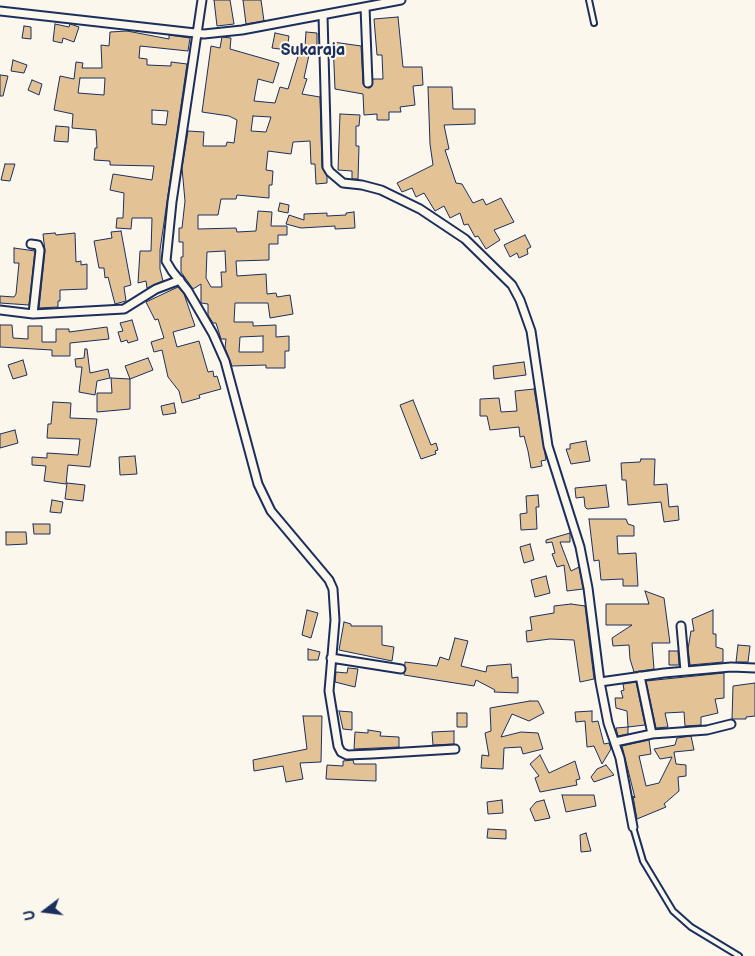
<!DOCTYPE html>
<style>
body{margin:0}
#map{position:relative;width:755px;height:956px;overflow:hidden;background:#fbf7ec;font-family:"Balsamiq Sans",sans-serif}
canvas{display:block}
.north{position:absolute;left:20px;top:886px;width:50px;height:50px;-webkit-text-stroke:4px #fbf7ec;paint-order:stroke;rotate:255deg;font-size:14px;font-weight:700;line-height:20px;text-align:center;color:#1b2f5e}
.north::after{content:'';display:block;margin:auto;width:18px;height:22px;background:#1b2f5e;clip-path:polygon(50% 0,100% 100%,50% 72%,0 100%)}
</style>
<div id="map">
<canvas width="755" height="956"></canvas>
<div class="north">U</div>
</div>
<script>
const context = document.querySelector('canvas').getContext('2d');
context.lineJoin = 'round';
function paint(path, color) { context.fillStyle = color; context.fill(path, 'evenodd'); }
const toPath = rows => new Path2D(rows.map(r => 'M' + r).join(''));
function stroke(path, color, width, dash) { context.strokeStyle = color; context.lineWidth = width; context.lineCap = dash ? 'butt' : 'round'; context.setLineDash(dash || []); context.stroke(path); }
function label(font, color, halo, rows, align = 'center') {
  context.font = font + ' "Balsamiq Sans",sans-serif'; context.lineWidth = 4; context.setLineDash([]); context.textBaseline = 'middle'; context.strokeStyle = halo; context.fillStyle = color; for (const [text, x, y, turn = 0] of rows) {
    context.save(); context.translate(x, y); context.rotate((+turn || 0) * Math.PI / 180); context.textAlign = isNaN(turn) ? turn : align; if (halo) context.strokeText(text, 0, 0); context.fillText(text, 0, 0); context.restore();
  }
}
const building = toPath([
 [214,0,230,0,234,24,217,26,214,0],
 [243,0,261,0,264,21,246,24,243,0],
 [398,17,403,67,422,67,423,85,413,86,415,105,400,107,401,112,389,112,389,120,377,120,377,114,364,115,363,94,335,89,333,42,361,46,363,84,365,87,370,88,373,79,383,79,382,55,377,55,374,19,398,17],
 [55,24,69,27,70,24,79,27,74,42,63,38,62,43,53,41,55,24],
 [24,26,31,27,31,39,22,38,24,26],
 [127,31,169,39,169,35,190,38,188,51,140,46,139,58,147,59,147,65,171,66,171,62,187,64,160,250,160,269,163,281,147,288,146,281,138,283,140,251,151,251,152,218,132,218,131,229,116,228,117,218,123,218,124,193,110,190,113,174,152,180,154,166,110,165,110,161,94,160,95,148,97,148,96,130,72,128,73,114,54,110,60,76,74,79,76,62,83,63,82,68,102,68,101,45,109,46,110,32,127,31],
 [80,78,105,78,104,95,78,93,80,78],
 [152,110,168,111,166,125,152,124,152,110],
 [306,32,317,33,317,47,305,46,306,32],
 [275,33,289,36,287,50,272,48,275,33],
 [222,37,231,38,230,49,279,63,273,83,258,79,254,101,275,103,280,87,288,89,299,53,309,55,304,78,307,79,302,94,320,97,322,167,327,176,327,183,316,184,315,164,311,164,310,141,293,142,291,154,268,151,266,170,273,171,272,185,269,185,269,198,237,195,236,199,221,199,218,215,198,215,198,229,236,228,237,232,256,231,258,211,272,212,271,226,287,226,287,235,278,235,278,244,269,244,269,260,236,261,237,276,266,274,267,294,276,293,277,297,290,295,293,314,270,318,268,303,235,303,234,322,253,322,253,326,276,325,276,337,289,336,289,351,285,351,285,368,266,368,266,365,232,366,225,348,226,339,221,339,216,323,213,323,208,315,208,304,201,303,201,284,193,289,181,272,181,257,183,257,183,242,179,242,179,228,182,228,185,201,182,168,188,131,204,132,203,146,226,146,227,142,234,143,237,120,229,116,202,112,211,46,220,48,222,37],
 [253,116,271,117,266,132,251,131,253,116],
 [225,251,226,272,221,272,222,287,211,287,206,278,207,252,225,251],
 [263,336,263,352,239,352,240,337,263,336],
 [13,60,27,65,24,73,11,71,13,60],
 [0,75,8,76,3,96,0,96,0,75],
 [32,80,42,84,39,95,28,90,32,80],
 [428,87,452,87,453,109,475,109,475,124,444,125,449,149,445,150,456,183,462,184,473,203,483,199,486,205,501,198,514,222,494,230,500,240,486,249,478,236,475,237,468,224,464,225,460,213,450,218,444,206,435,211,424,193,416,197,412,188,402,192,397,183,433,165,430,144,428,87],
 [340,114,360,115,359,126,356,126,356,146,359,146,358,179,352,179,352,171,338,170,340,114],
 [56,126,69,127,68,142,54,141,56,126],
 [5,164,15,164,10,181,1,180,5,164],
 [280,203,289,205,288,213,278,211,280,203],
 [354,212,355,228,335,229,335,226,301,228,286,224,289,215,304,220,304,214,327,213,327,216,346,215,346,213,354,212],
 [121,231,131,285,124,287,126,301,115,304,108,277,105,278,104,268,99,268,94,241,112,238,111,232,121,231],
 [55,233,56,235,75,233,76,262,81,261,81,265,87,264,87,289,60,290,60,301,58,301,58,307,39,308,45,251,43,234,55,233],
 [525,235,531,247,527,249,528,254,519,258,517,253,510,257,504,245,525,235],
 [14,248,35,251,29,305,0,303,0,296,14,297,16,294,19,263,14,263,14,248],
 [178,287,184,294,195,326,173,332,177,347,199,341,208,372,213,371,214,377,217,376,221,389,199,395,200,398,182,403,179,391,168,377,162,350,154,352,151,342,164,338,158,319,155,320,146,302,178,287],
 [132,320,138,340,128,343,127,340,121,342,118,332,123,331,120,323,132,320],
 [0,325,12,325,13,338,28,339,28,326,42,326,42,342,56,342,56,329,69,329,69,332,107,327,109,339,70,343,70,356,52,356,52,350,0,347,0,325],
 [85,349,87,349,90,373,108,369,110,378,97,381,95,395,79,392,82,367,76,367,75,359,84,358,85,349],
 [148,358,153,370,130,379,125,366,148,358],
 [23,360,27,375,13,379,8,365,23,360],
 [524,362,526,375,494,379,493,366,524,362],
 [111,378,130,379,130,409,97,412,97,393,112,393,111,378],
 [534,389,546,460,541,461,542,466,531,468,528,451,524,436,520,437,519,427,490,430,487,416,480,416,480,399,499,398,501,412,517,411,515,391,534,389],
 [413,400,431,445,436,443,438,450,435,451,436,454,421,459,400,405,413,400],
 [53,402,71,403,70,418,97,419,90,467,68,465,66,484,44,481,46,466,32,465,32,457,47,458,47,453,78,455,80,439,47,438,48,424,51,424,53,402],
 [174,403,176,413,163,415,161,406,174,403],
 [15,430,18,443,0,448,0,434,15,430],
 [586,441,590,461,571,464,566,449,570,449,570,444,586,441],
 [135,456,137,474,120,475,119,457,135,456],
 [641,459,655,459,654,485,667,484,669,507,678,506,679,520,664,522,661,502,628,505,626,480,622,480,621,463,640,462,641,459],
 [67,483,85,485,83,501,65,499,67,483],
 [606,485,609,507,587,509,585,507,584,497,576,498,575,488,606,485],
 [538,495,539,507,536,507,537,529,521,530,520,514,527,513,526,496,538,495],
 [52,500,63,502,61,513,50,512,52,500],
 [589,519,626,519,628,524,634,526,634,536,617,536,618,554,636,553,638,586,623,586,623,579,601,580,599,560,594,561,589,519],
 [33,524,50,524,50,534,34,534,33,524],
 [6,532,26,532,27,544,6,545,6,532],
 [570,533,570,542,560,542,571,571,579,567,583,589,567,591,564,565,557,567,552,554,555,553,552,542,546,543,546,540,570,533],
 [530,544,534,560,524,563,520,547,530,544],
 [546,576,550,593,535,597,531,580,546,576],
 [645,591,664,598,670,643,652,643,654,669,634,672,630,659,629,645,613,646,612,638,632,625,606,625,606,604,649,604,645,591],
 [571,604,585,606,594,679,580,682,574,640,550,639,527,642,526,631,532,630,530,617,554,613,554,606,571,604],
 [307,610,318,613,311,638,302,635,307,610],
 [713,610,713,634,716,634,716,647,723,649,723,662,690,665,688,649,691,631,694,631,692,619,713,610],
 [344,622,351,624,351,626,382,626,382,645,394,647,392,661,339,650,344,622],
 [455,638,468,641,461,666,486,672,487,666,511,664,512,678,518,677,518,693,494,692,495,690,476,680,474,686,404,675,405,662,437,666,440,657,449,660,455,638],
 [738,645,750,646,748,662,736,662,738,645],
 [308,649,320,652,318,660,308,660,308,649],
 [669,651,678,651,679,665,669,665,669,651],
 [348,668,358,669,355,687,335,682,336,672,347,673,348,668],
 [724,673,724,698,715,699,718,713,701,717,701,725,685,726,684,712,665,713,668,727,656,728,646,681,724,673],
 [636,682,645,725,628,727,627,711,616,708,615,698,623,698,621,691,624,690,623,684,636,682],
 [755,683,755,716,746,717,746,719,732,719,733,686,755,683],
 [530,701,538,701,544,713,529,721,512,714,501,737,521,732,538,733,543,749,523,754,521,747,504,748,503,769,481,768,482,755,489,756,485,733,491,731,490,708,530,701],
 [339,711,352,712,352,730,343,729,339,711],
 [592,711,592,722,598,721,604,744,609,743,611,749,602,764,594,746,587,747,585,721,576,722,575,712,592,711],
 [457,713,467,713,467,727,457,727,457,713],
 [303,716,322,716,321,762,300,763,303,779,286,782,283,766,254,771,253,760,307,749,303,716],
 [628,727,628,734,618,736,616,728,628,727],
 [368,730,381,732,380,736,399,737,399,747,354,749,355,732,368,733,368,730],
 [454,731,454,744,433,745,432,732,454,731],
 [691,736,694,750,674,752,676,764,686,765,686,776,678,777,679,791,664,804,666,807,637,819,633,796,635,798,622,746,649,740,651,754,639,756,646,786,659,783,672,757,660,759,654,749,675,745,677,738,691,736],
 [540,755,549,773,575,761,580,779,576,780,577,785,540,792,535,778,539,776,530,764,540,755],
 [353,760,354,764,376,764,376,781,326,779,327,765,343,766,343,761,353,760],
 [606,765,614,775,594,782,591,777,597,769,606,765],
 [562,795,594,795,596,806,566,812,562,795],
 [502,800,503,813,488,814,487,802,502,800],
 [544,800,550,818,535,821,530,809,536,802,544,800],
 [488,829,506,830,506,839,487,838,488,829],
 [586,833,591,851,581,852,580,835,586,833]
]);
paint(building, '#e3c395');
stroke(building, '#1b2f5e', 1);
const lane = toPath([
 [589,0,594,23],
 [633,827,643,861,673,911,691,927,739,956]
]);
const street = toPath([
 [202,0,172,202,166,261,172,271,188,291,213,334,225,361,258,484,271,511,329,580,333,589,335,620,329,691,338,746,341,752,347,755,372,754,455,749],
 [365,7,368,83],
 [0,11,204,34,242,30,401,0],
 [323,15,327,167,330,172,343,183,362,185,381,190,420,209,465,239,512,285,520,300,531,331,548,446,580,547,588,588,600,682,608,723,620,758,633,827],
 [31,244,38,245,40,250,33,314],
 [0,310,33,314,124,309,156,289,180,280],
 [681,626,685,671],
 [331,658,401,669],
 [640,676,652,734],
 [600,682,664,673,731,667,755,668],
 [615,742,652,734,707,730,731,724]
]);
stroke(lane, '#1b2f5e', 8);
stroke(street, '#1b2f5e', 11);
stroke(lane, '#fbf7ec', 4);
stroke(street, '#fbf7ec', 7);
label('bold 16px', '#1b2f5e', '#fbf7ec', [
 ["Sukaraja",313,51]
]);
</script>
